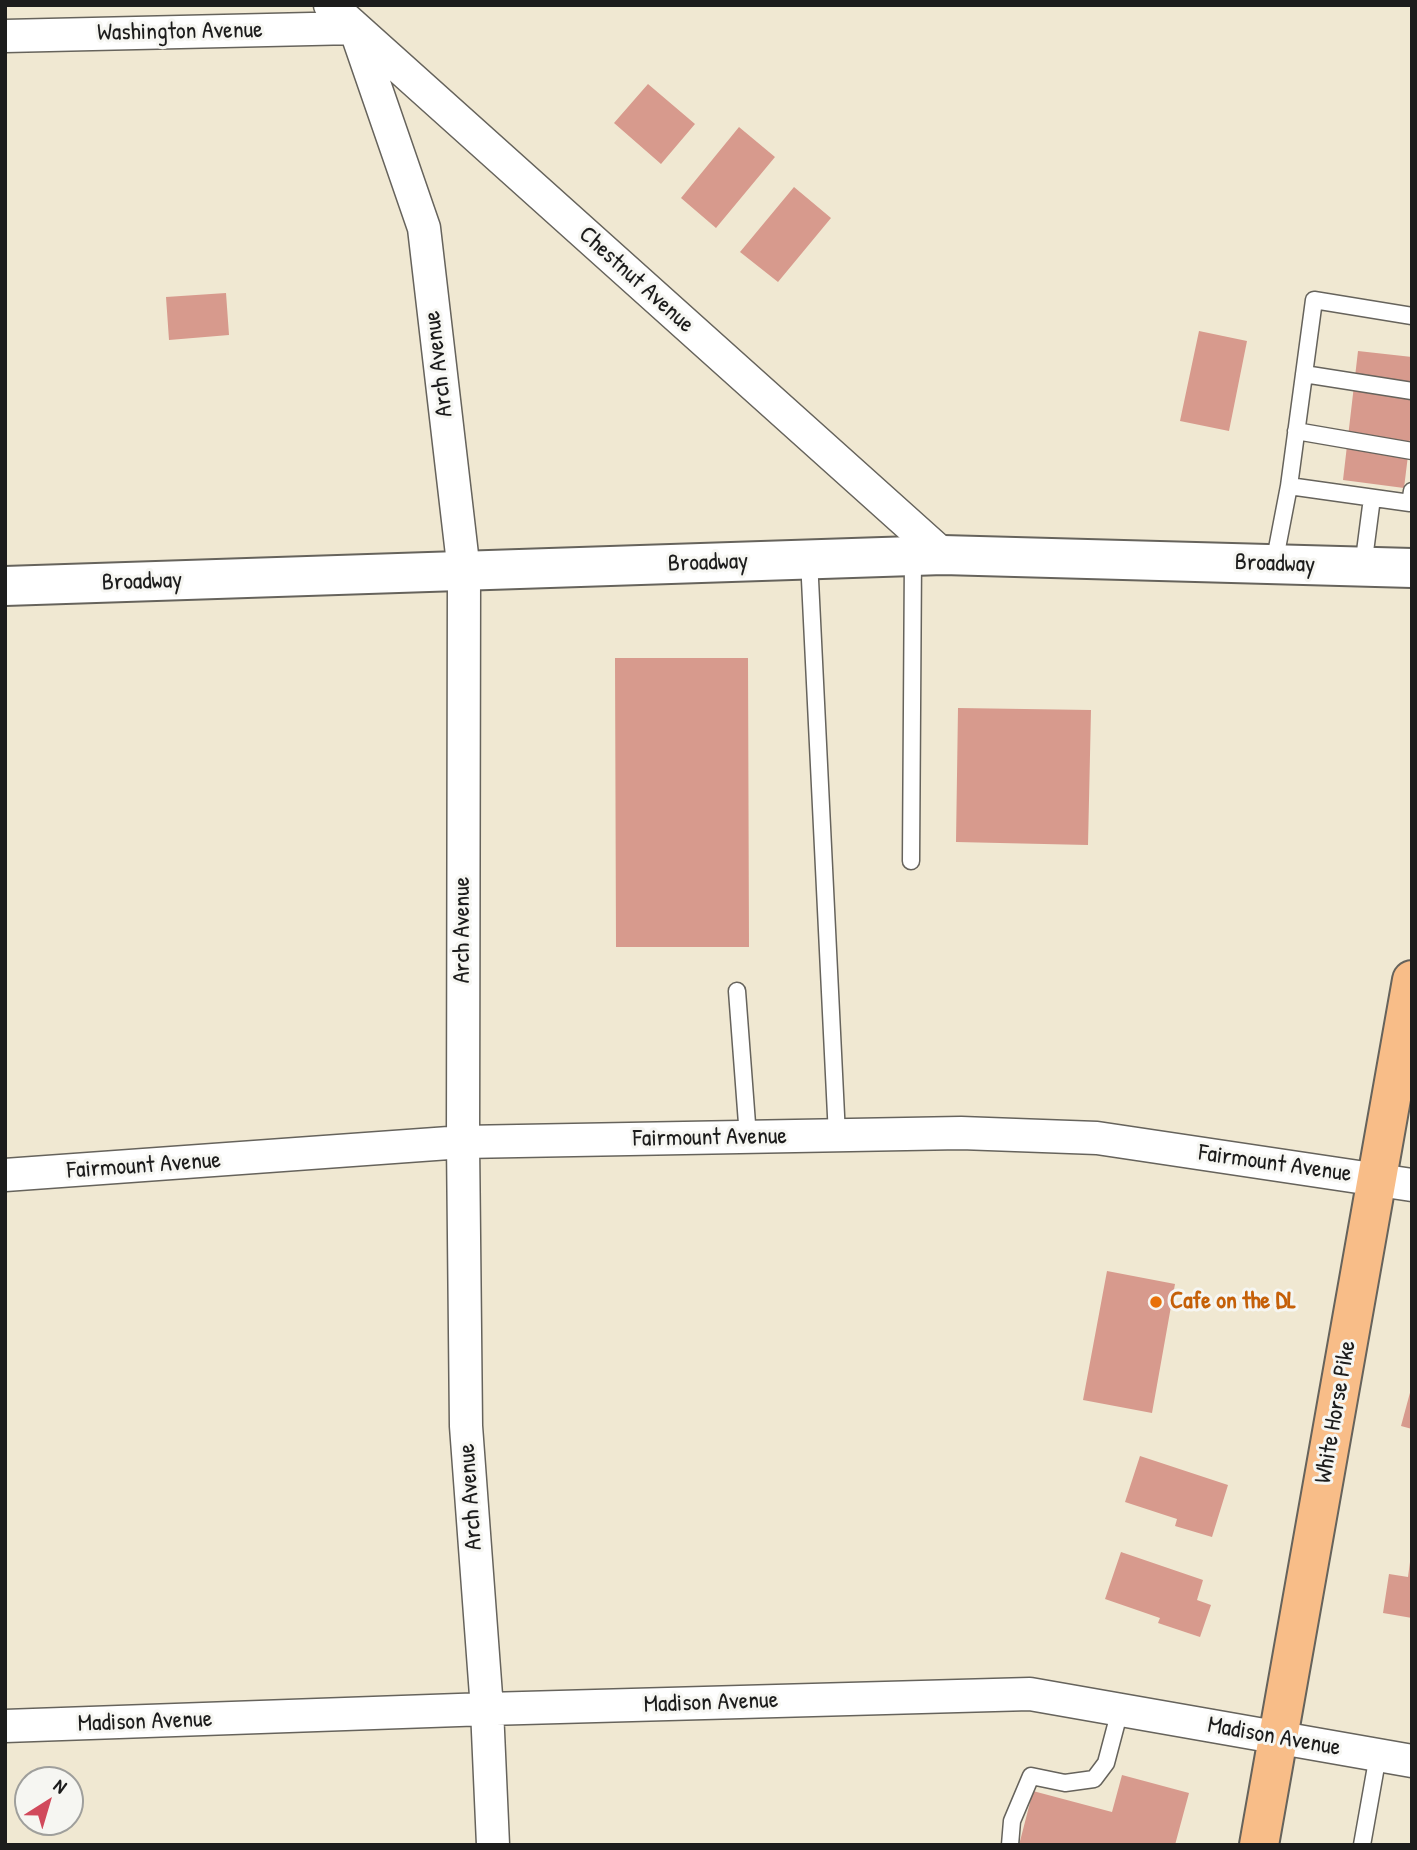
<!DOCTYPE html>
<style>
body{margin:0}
#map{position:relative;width:1417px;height:1850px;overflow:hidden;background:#f0e8d2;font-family:"Patrick Hand",sans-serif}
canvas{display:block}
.frame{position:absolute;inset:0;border:7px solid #1c1c1c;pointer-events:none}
.north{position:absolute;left:14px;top:1766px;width:70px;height:70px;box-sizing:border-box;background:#f6f6f2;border:2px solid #9f9f9c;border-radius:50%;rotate:37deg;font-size:19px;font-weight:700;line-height:28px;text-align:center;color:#1c1c1c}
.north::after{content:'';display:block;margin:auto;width:24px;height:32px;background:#d1495b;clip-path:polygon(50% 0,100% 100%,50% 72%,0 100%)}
</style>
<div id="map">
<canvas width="1417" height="1850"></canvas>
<div class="frame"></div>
<div class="north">N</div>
</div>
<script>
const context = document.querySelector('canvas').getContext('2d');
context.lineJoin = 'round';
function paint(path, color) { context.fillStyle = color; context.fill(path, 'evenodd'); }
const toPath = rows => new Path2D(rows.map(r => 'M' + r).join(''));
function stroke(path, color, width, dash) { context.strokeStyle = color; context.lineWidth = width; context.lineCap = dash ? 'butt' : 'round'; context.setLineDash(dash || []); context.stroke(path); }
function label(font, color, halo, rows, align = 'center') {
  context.font = font + ' "Patrick Hand",sans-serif'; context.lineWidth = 6; context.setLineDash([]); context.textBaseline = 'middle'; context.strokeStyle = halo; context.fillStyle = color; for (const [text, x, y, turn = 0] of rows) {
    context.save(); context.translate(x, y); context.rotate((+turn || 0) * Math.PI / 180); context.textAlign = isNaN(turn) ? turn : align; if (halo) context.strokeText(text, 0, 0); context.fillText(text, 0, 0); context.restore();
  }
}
paint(toPath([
 [648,84,695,124,661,164,614,123],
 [739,127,775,157,716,228,681,198],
 [794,187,831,218,778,282,740,252],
 [226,293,229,335,169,340,166,297],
 [1199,331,1247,341,1229,431,1180,421],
 [1358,351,1412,357,1412,423,1404,488,1343,480],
 [615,658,748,658,749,947,616,947],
 [958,708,1091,710,1088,845,956,842],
 [1107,1271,1175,1284,1152,1413,1083,1400],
 [1411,1389,1412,1389,1412,1429,1401,1426],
 [1140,1456,1228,1485,1212,1537,1175,1526,1177,1519,1125,1502],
 [1121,1552,1203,1580,1197,1600,1211,1605,1200,1637,1158,1623,1160,1618,1105,1599],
 [1410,1562,1412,1618,1383,1613,1389,1574,1408,1577],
 [1122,1775,1189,1793,1175,1845,1019,1845,1033,1791,1112,1812]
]), '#d79a8d');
const service = toPath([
 [1412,316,1314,300,1289,486,1410,503,1412,491],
 [1304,374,1412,391],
 [1296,431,1412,451],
 [809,559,837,1136],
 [1274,564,1289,486],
 [1363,567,1372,498],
 [911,861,913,556],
 [737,991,748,1137],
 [1010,1845,1012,1821,1031,1776,1065,1783,1094,1779,1106,1763,1120,1710],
 [1362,1845,1378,1755]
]);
const minor = toPath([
 [330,5,943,555],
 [5,36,355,28,424,228,464,572,463,1142,466,1426,487,1709,493,1845],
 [5,1175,463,1142,961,1133,1097,1138,1412,1185],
 [5,1726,487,1709,1030,1694,1412,1761]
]);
const tertiary = toPath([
 [5,586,943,555,1412,568]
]);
const trunk = toPath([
 [1259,1845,1412,980]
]);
stroke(service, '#66635c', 19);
stroke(minor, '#66635c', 35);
stroke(tertiary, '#66635c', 42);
stroke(trunk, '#66635c', 42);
stroke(service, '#fff', 16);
stroke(minor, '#fff', 32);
stroke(tertiary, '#fff', 38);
stroke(trunk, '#f8bd88', 38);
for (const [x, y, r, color] of [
 [1156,1302,7,"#e8710a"]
]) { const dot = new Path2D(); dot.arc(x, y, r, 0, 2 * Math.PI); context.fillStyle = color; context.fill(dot); stroke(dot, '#f6f6f2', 2.5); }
label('24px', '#1c1c1c', '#f6f6f2', [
 ["Washington Avenue",180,32,-1],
 ["Chestnut Avenue",636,280,42],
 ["Arch Avenue",439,364,-97],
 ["Broadway",708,563,-2],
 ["Broadway",1275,564,2],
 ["Broadway",142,582,-2],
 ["Arch Avenue",463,930,-90],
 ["Fairmount Avenue",710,1138,-1],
 ["Fairmount Avenue",1275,1164,8],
 ["Fairmount Avenue",144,1166,-4],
 ["White Horse Pike",1336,1412,-80],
 ["Arch Avenue",471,1497,-94],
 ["Madison Avenue",711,1703,-2],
 ["Madison Avenue",145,1722,-2],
 ["Madison Avenue",1274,1737,10]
]);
label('bold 24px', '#c56008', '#f6f6f2', [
 ["Cafe on the DL",1170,1302]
], 'left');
</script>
